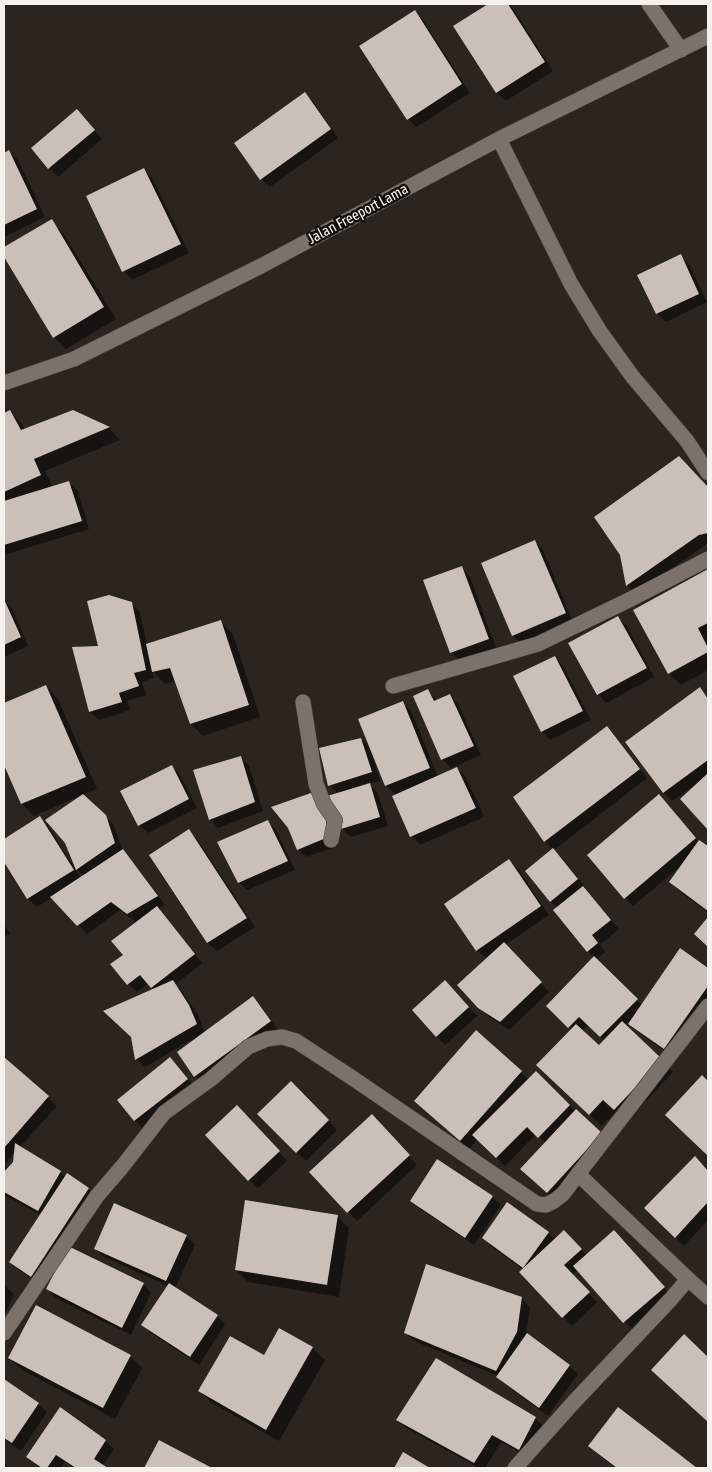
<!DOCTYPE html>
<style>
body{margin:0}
#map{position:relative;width:712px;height:1472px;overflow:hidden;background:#2c241f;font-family:"Asap Condensed",sans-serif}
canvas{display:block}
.frame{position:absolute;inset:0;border:5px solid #f6f0ec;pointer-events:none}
</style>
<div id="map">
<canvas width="712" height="1472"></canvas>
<div class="frame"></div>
</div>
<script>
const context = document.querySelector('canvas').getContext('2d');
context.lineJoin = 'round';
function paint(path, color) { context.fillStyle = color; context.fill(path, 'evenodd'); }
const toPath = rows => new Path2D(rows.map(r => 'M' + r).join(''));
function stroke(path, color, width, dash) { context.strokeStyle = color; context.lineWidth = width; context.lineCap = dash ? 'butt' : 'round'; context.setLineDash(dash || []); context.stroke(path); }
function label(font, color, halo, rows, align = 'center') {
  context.font = font + ' "Asap Condensed",sans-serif'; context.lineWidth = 5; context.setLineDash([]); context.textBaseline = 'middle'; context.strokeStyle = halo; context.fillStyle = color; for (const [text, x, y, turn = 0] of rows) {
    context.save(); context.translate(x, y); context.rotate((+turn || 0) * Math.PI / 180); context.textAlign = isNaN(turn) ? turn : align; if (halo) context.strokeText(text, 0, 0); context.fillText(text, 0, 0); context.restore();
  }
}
paint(toPath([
 [490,4,510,4,553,71,506,101,497,93,455,26],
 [415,12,423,20,470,93,416,127,408,119],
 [305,94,313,102,338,138,270,187,261,179],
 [86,120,102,139,58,177,33,149],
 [9,152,18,160,45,217,4,237,4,154],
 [144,170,152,178,189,253,132,280,124,271,87,197],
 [51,221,63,233,116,319,66,349,54,337,4,254,4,249],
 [680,256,689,265,707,302,666,322,657,313],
 [10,411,22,424,25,430,73,412,109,428,120,440,45,471,53,488,69,483,78,491,89,529,4,555,4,414],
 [687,466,708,488,708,543,635,594,627,585,621,555],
 [535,541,543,550,573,622,521,644,513,635],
 [462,568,470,577,496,648,460,661,451,652],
 [708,570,708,670,681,685,669,673,635,610],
 [4,600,11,607,28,646,4,657],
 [131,604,140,612,147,645,221,622,233,634,260,717,203,736,191,724,176,681,165,684,152,670,154,678,142,682,146,695,127,701,130,710,99,720,90,712,74,648,99,647],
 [618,617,627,626,654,677,606,703,598,694],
 [555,657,563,666,591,720,550,740,542,731],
 [46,686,58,699,97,789,82,795,114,825,123,852,131,860,165,905,158,909,202,963,176,984,181,990,198,1015,205,1033,253,998,261,1006,278,1030,204,1084,195,1076,191,1040,145,1067,136,1059,155,989,149,983,137,992,128,984,125,955,137,923,120,910,87,934,53,897,37,907,28,899,4,859,4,840,40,818,48,826,81,878,84,876,77,870,66,842,77,797,34,816,22,804,4,762,4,704],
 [700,689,708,698,708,828,682,799,692,789,691,788,672,801,664,793,626,742],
 [428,691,437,701,450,696,458,704,481,755,451,768,442,759],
 [403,702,411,711,438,777,457,768,466,777,484,817,420,845,412,836,396,795,386,785,374,754,372,754,380,781,369,784,378,793,388,826,351,837,342,828,338,794,330,785,361,739,372,750],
 [607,728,615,737,647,778,554,850,562,858,586,888,585,889,619,929,600,945,605,952,596,960,642,1005,680,950,708,970,708,1007,673,1057,638,1032,630,1024,626,1027,673,1072,627,1121,616,1111,602,1126,550,1077,572,1030,547,1006,594,958,555,911,558,908,550,901,553,849,545,841],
 [588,1025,605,1041,599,1046,582,1031],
 [241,758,249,766,263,811,218,828,210,819],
 [172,766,180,775,197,808,148,833,139,825],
 [667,804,699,842,708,848,708,912,679,891,671,882,682,865,633,906,625,898],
 [273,807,334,820,335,847,306,857,298,849,289,828],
 [268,822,276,830,295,870,247,890,239,882],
 [189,831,197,839,255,927,217,951,208,943,151,855],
 [509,861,518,869,549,915,505,945,549,992,509,1030,489,1017,479,1007,487,959,477,950],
 [4,924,10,934,4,937],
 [453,990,477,1016,445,1045,436,1036],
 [4,1058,57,1106,20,1147,60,1172,65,1177,88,1189,97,1197,40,1284,19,1270,11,1262,41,1215,4,1195,4,1174,14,1163,15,1152,4,1165],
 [178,1067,196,1089,143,1129,135,1120],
 [521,1072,529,1080,536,1073,575,1111,601,1134,556,1201,530,1178,546,1144,536,1134,505,1166,478,1139,469,1149,424,1109],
 [702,1077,708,1083,708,1155,678,1127],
 [291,1083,337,1130,306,1161,259,1114],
 [246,1115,287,1161,258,1188,249,1180],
 [380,1125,417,1165,357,1221,311,1173],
 [695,1158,708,1172,708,1220,684,1246,646,1208],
 [492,1197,501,1205,474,1245,420,1209,412,1200],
 [337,1216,349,1228,339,1297,248,1282,236,1270],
 [548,1233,555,1240,572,1240,587,1256,623,1240,672,1296,633,1330,578,1269,572,1275,597,1302,572,1326,521,1272,524,1270,492,1247,483,1238],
 [186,1236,195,1245,175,1288,217,1316,225,1324,199,1365,151,1333,143,1325,168,1286,104,1257,95,1249],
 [143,1284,151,1293,131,1335,56,1298,47,1289],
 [4,1285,14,1294,4,1316],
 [521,1298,530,1307,526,1335,569,1366,578,1374,548,1416,506,1385,497,1377,498,1376,414,1341,405,1332],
 [280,1330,312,1348,325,1360,279,1441,212,1403,200,1391,264,1357],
 [684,1336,708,1359,708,1421,661,1378],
 [130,1356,142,1368,115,1419,22,1370,10,1358],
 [4,1380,38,1404,47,1412,21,1451,4,1439],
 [618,1408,695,1468,616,1468,602,1458,590,1445],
 [535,1418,543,1426,528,1457,501,1442,485,1468,479,1468,406,1428,398,1419],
 [105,1441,114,1449,102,1466,105,1468,74,1468,65,1462,61,1468,40,1468,27,1457],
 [160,1442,209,1468,146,1468]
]), '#0007');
paint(toPath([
 [488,4,508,4,545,62,496,93,453,26],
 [415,10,462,84,407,120,359,46],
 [305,92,331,129,260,180,234,143],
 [77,109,95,130,48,169,31,148],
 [9,150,37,209,4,225,4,153],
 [144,168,181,244,122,272,86,196],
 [52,219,104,307,53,338,4,257,4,247],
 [681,254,699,294,656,314,637,275],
 [10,410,21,430,73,410,110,427,34,459,41,475,4,492,4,413],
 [679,456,708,487,708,533,699,535,626,586,620,555,594,517],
 [69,481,82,521,4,545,4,501],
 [535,540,566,613,512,636,481,563],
 [462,566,489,639,450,653,423,580],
 [708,569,708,623,698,628,708,648,708,652,668,674,633,610],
 [109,595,132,602,146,670,134,673,139,686,119,693,122,702,89,712,72,647,98,646,87,601],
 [4,599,21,637,4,645],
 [618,616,647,668,597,695,568,643],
 [221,620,249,705,190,724,170,668,152,672,146,644],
 [555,656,583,711,541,732,513,676],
 [46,685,86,777,21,804,4,765,4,703],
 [700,687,708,699,708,760,663,793,625,742],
 [428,689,434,701,450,694,474,746,441,760,413,696],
 [403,701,430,768,385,786,358,719],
 [607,726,640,769,544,842,513,797],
 [361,738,372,772,328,786,319,748],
 [241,756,255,802,209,820,193,770],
 [172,765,189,799,138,826,120,791],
 [457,767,476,808,410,837,392,796],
 [708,773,708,830,680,799],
 [370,783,380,817,341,829,324,797],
 [311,793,326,810,326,838,297,850,288,828,271,807],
 [83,794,106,815,115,843,76,870,65,843,45,820],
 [659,794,696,838,624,899,587,855],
 [40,816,74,870,27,899,4,862,4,839],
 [268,820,288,861,238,883,217,842],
 [189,829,247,918,207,943,149,855],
 [699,840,708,846,708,911,669,882],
 [553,848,578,879,550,902,525,871],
 [123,849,158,896,127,914,111,902,77,926,50,897],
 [509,859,541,906,476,951,444,904],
 [583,886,611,920,592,935,598,943,587,952,553,910],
 [157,906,195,954,151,988,140,975,127,985,110,964,123,955,111,941],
 [708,917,708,947,694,934],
 [504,942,542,982,500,1022,478,1008,457,985],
 [680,948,708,968,708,986,664,1049,628,1024],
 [594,956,638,999,600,1037,579,1017,568,1028,546,1006],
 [173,980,189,1005,197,1024,135,1060,131,1037,103,1011],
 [445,980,469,1007,436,1037,412,1010],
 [253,996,271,1021,194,1077,177,1052],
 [622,1021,662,1059,614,1110,603,1100,589,1115,536,1065,576,1024,599,1045],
 [476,1030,522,1071,460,1141,414,1101],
 [4,1057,49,1096,4,1148],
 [170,1057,188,1079,134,1121,117,1100],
 [536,1071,570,1105,538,1138,527,1127,496,1158,472,1135],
 [702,1075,708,1081,708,1156,665,1115],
 [291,1081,329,1120,296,1153,257,1114],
 [237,1105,280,1151,248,1181,205,1135],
 [576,1109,602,1133,547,1193,520,1169],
 [372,1114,410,1155,347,1213,309,1172],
 [15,1143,61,1171,38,1211,4,1192,4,1172,13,1162],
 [695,1156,708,1171,708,1202,675,1238,644,1208],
 [437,1159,493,1196,465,1238,410,1201],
 [67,1173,89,1188,31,1277,9,1262],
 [245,1200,338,1215,327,1285,235,1270],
 [507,1202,549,1232,523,1268,482,1238],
 [114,1203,187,1235,166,1281,94,1249],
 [564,1230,582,1249,564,1265,590,1292,562,1318,519,1272],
 [614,1230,665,1287,623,1323,573,1266],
 [68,1246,144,1283,122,1328,46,1289],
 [426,1264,522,1297,517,1332,496,1371,404,1333],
 [169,1283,218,1315,190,1357,141,1325],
 [36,1305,131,1355,103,1408,8,1358],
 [279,1328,313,1347,266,1430,198,1391,230,1336,264,1355],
 [527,1333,570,1365,539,1408,496,1377],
 [684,1334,708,1357,708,1422,651,1370],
 [436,1358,536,1417,519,1450,492,1435,474,1463,396,1420],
 [4,1379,39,1403,12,1443,4,1438],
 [60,1407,106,1440,94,1459,108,1468,76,1468,56,1455,47,1468,42,1468,26,1457],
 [618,1407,697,1468,617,1468,588,1446],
 [159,1440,212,1468,144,1468],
 [403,1452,430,1468,394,1468]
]), '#cabfb9');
const minor = toPath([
 [649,4,681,50],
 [499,139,571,284,599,330,632,376,687,441,708,473],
 [4,383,74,359,261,266,499,139,708,36],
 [393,686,538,644,629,600,708,559],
 [303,702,316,784,324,804,335,820,331,840],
 [578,1174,708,1006],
 [4,1333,97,1196,122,1167,164,1113,211,1079,248,1047,267,1039,282,1037,296,1041,351,1077,537,1204,546,1205,554,1201,563,1194,578,1174,688,1279],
 [515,1468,573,1403,671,1299,688,1279,708,1297]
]);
stroke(minor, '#463f3b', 16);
stroke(minor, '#7c726c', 15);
label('15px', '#f6f0ec', '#120e0c', [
 ["Jalan Freeport Lama",358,214,-28]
]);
</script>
